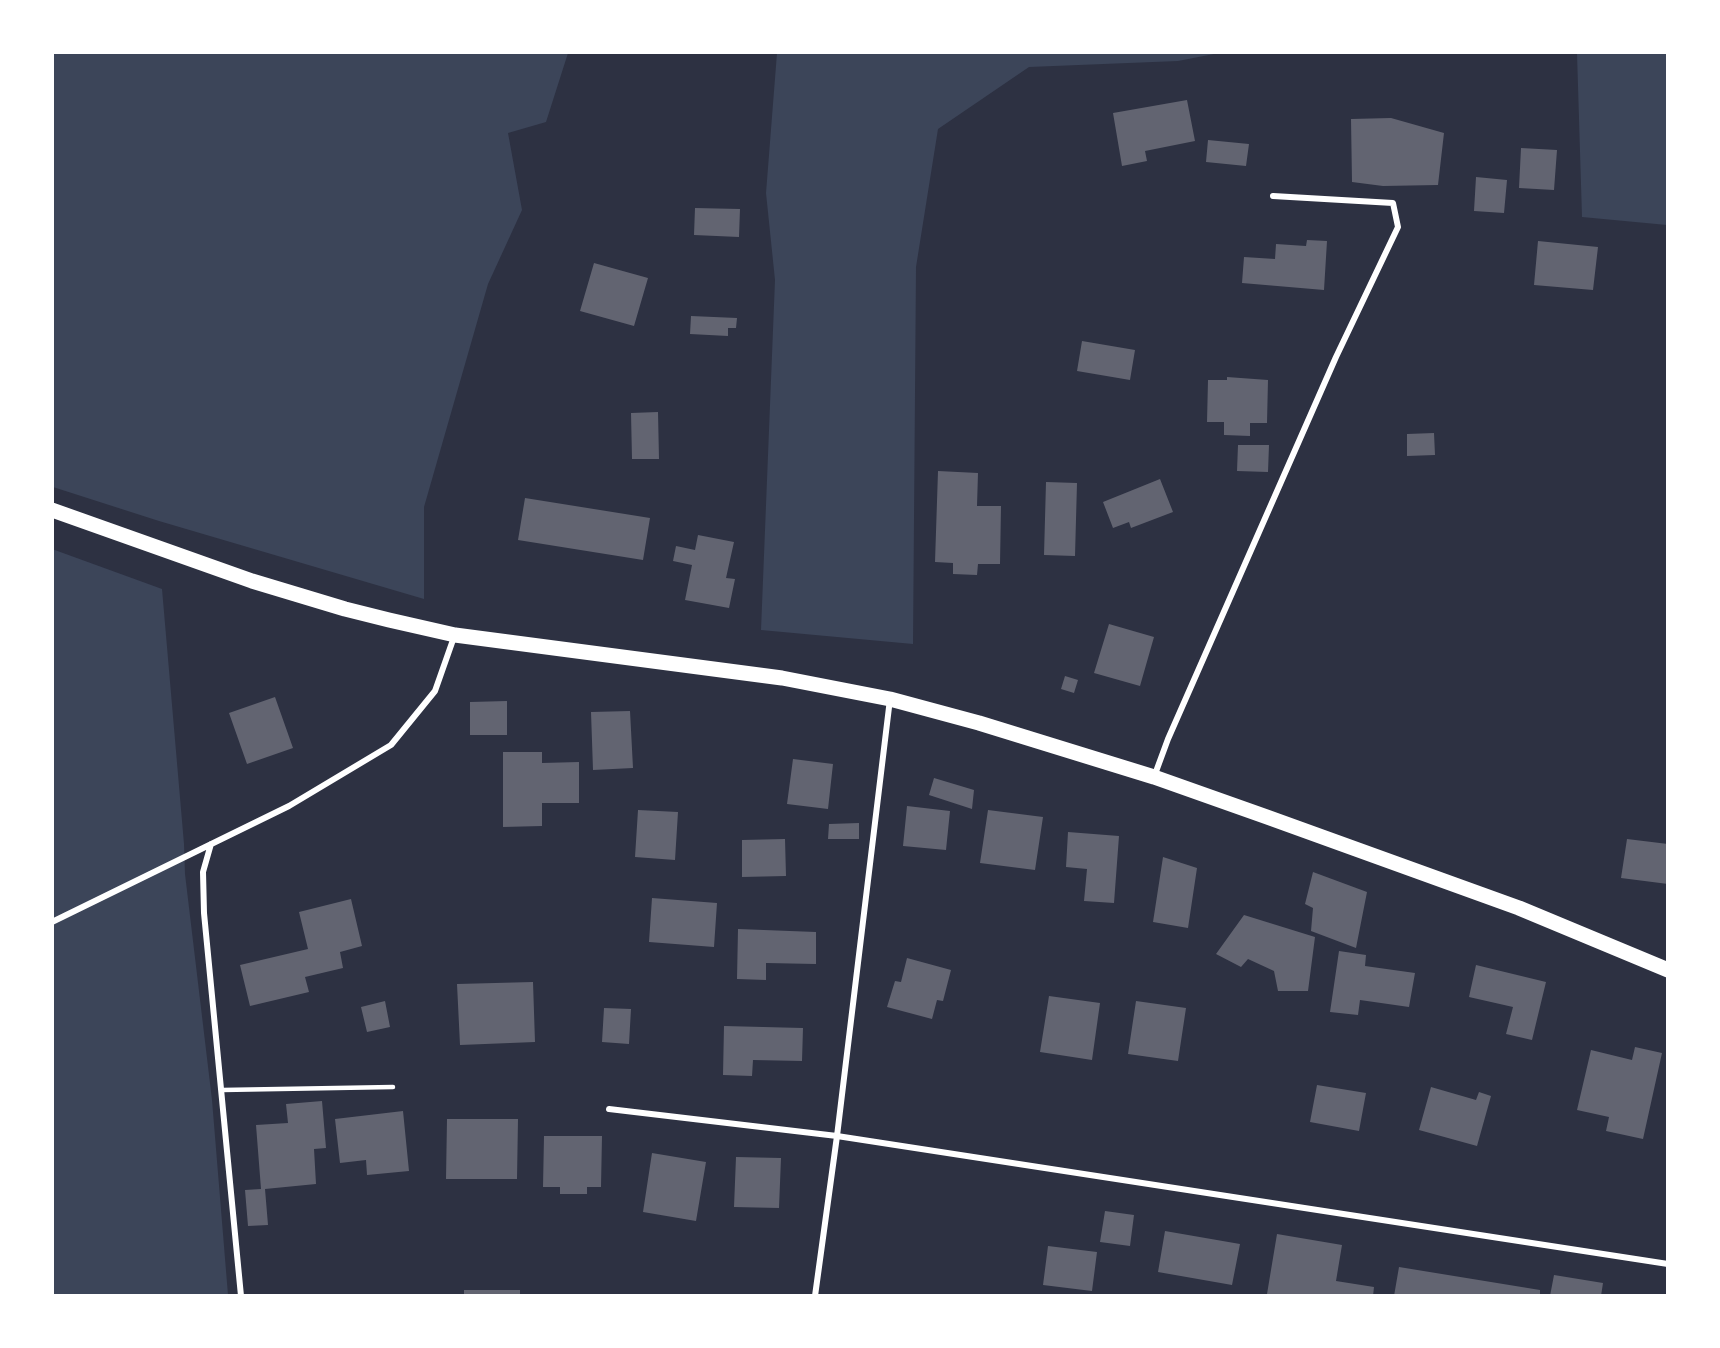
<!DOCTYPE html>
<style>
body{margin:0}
#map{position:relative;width:1720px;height:1348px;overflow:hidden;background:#2d3142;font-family:"Noto Sans",sans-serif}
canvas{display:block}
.frame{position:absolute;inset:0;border:54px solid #fff;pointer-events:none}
</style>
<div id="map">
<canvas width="1720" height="1348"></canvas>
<div class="frame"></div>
</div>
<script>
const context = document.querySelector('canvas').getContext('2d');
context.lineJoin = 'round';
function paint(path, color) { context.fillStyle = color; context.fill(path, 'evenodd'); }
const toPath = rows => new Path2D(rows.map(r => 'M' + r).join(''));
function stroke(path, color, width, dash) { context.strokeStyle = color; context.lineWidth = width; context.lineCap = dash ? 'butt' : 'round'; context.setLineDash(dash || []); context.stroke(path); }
paint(toPath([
 [53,52,568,53,546,122,508,133,522,210,488,284,424,507,424,599,159,521,53,487],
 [777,53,1219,53,1178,61,1029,67,938,129,916,267,913,644,761,630,775,280,766,193],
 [1577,53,1667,53,1667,225,1582,217],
 [52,549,162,589,184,844,185,874,212,1100,228,1295,53,1295]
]), '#3c4559');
paint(toPath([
 [1187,100,1195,141,1145,151,1147,161,1122,166,1113,113],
 [1391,118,1444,133,1438,185,1383,186,1352,182,1351,119],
 [1208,140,1249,144,1246,166,1206,162],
 [1521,148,1557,150,1554,190,1519,188],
 [1476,177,1507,180,1504,213,1474,211],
 [695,208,740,209,739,237,694,235],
 [1307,240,1327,241,1324,290,1242,283,1244,257,1275,259,1276,244,1306,246],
 [1538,241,1598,247,1593,290,1534,285],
 [594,263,648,278,634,326,580,311],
 [691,316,737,318,736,328,728,328,728,336,690,334],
 [1082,341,1135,350,1130,380,1077,371],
 [1227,377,1268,380,1267,423,1250,423,1250,436,1224,435,1224,422,1207,422,1208,380,1227,380],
 [658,412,659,459,632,459,631,413],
 [1434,433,1435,455,1407,456,1407,434],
 [1238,445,1269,445,1268,472,1237,471],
 [938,471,978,473,977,506,1001,506,1000,564,978,564,977,575,953,574,953,563,935,562],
 [1160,479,1173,512,1131,528,1129,522,1113,528,1103,502],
 [1046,482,1077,483,1075,556,1044,555],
 [525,498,650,518,643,560,518,540],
 [698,535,734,542,726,578,735,579,729,608,685,600,692,565,673,561,676,546,695,550],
 [1109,624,1154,637,1140,686,1094,673],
 [1065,676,1078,680,1074,693,1061,689],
 [275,697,293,748,247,764,229,713],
 [507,701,507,735,470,735,470,702],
 [630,711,633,768,593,770,591,712],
 [503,752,542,752,542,763,579,762,579,803,542,803,542,826,503,827],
 [793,759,833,764,828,809,787,804],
 [934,778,974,790,972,809,929,795],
 [907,806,950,811,946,850,903,846],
 [638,810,678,812,675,860,635,857],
 [988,810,1043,817,1035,870,980,863],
 [859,823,859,839,828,839,829,824],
 [1068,832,1119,836,1114,903,1084,901,1087,869,1066,867],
 [785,839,786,876,742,877,742,840],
 [1627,839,1668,844,1668,884,1621,878],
 [1163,857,1197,868,1188,928,1153,922],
 [1313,872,1367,892,1356,948,1311,931,1313,908,1305,904],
 [652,898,717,903,714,947,649,942],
 [351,899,362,946,340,952,343,968,305,977,309,992,250,1006,240,965,308,949,299,912],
 [1244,915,1315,937,1308,991,1278,991,1274,971,1248,959,1241,967,1216,954],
 [738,929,816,932,816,964,766,963,766,980,737,979],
 [1339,951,1366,955,1365,966,1415,973,1409,1007,1360,1000,1358,1015,1330,1012],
 [907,958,951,970,943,1001,937,1000,932,1019,887,1007,895,981,901,982],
 [1476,965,1546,982,1532,1040,1506,1034,1513,1007,1469,997],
 [533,982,535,1042,460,1045,457,984],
 [1049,996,1100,1003,1092,1060,1040,1052],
 [385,1001,390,1027,367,1032,361,1007],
 [1136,1001,1186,1008,1178,1061,1128,1054],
 [604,1008,631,1009,629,1044,602,1042],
 [724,1026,803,1028,802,1061,753,1060,752,1076,723,1075],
 [1635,1047,1662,1053,1643,1139,1606,1131,1609,1117,1577,1110,1591,1050,1632,1060],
 [1317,1085,1366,1093,1359,1131,1310,1122],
 [1431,1087,1476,1100,1479,1092,1491,1096,1477,1146,1419,1130],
 [322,1101,326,1148,314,1149,316,1184,265,1189,268,1225,248,1226,245,1190,261,1189,256,1125,288,1123,286,1104],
 [403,1111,409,1171,367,1175,366,1160,340,1163,335,1119],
 [447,1119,518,1119,517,1179,446,1179],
 [544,1136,602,1136,601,1187,587,1187,587,1194,560,1194,560,1187,543,1187],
 [652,1153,706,1162,696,1221,643,1212],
 [736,1157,781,1158,779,1208,734,1207],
 [1105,1211,1134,1215,1130,1246,1100,1242],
 [1165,1231,1240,1244,1232,1285,1158,1272],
 [1277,1234,1342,1245,1336,1281,1374,1287,1373,1296,1267,1294],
 [1048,1246,1097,1252,1092,1291,1043,1285],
 [1399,1267,1540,1290,1540,1296,1394,1296],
 [1554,1275,1603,1283,1601,1296,1550,1296],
 [464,1290,520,1290,520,1296,464,1296]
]), '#626471');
stroke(toPath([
 [222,1090,393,1087]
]), '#fff', 4.5);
stroke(toPath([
 [890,699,837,1136,1668,1264],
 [1154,777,1168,739,1336,357,1398,227,1393,203,1273,196],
 [211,844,203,872,204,913,241,1296],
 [52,922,289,806,391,745,435,691,454,637],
 [609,1109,837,1136,815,1296]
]), '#fff', 6);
stroke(toPath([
 [52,510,252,581,345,609,389,620,455,635,782,678,890,699,979,723,1154,777,1267,817,1519,908,1668,970]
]), '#fff', 15);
</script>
